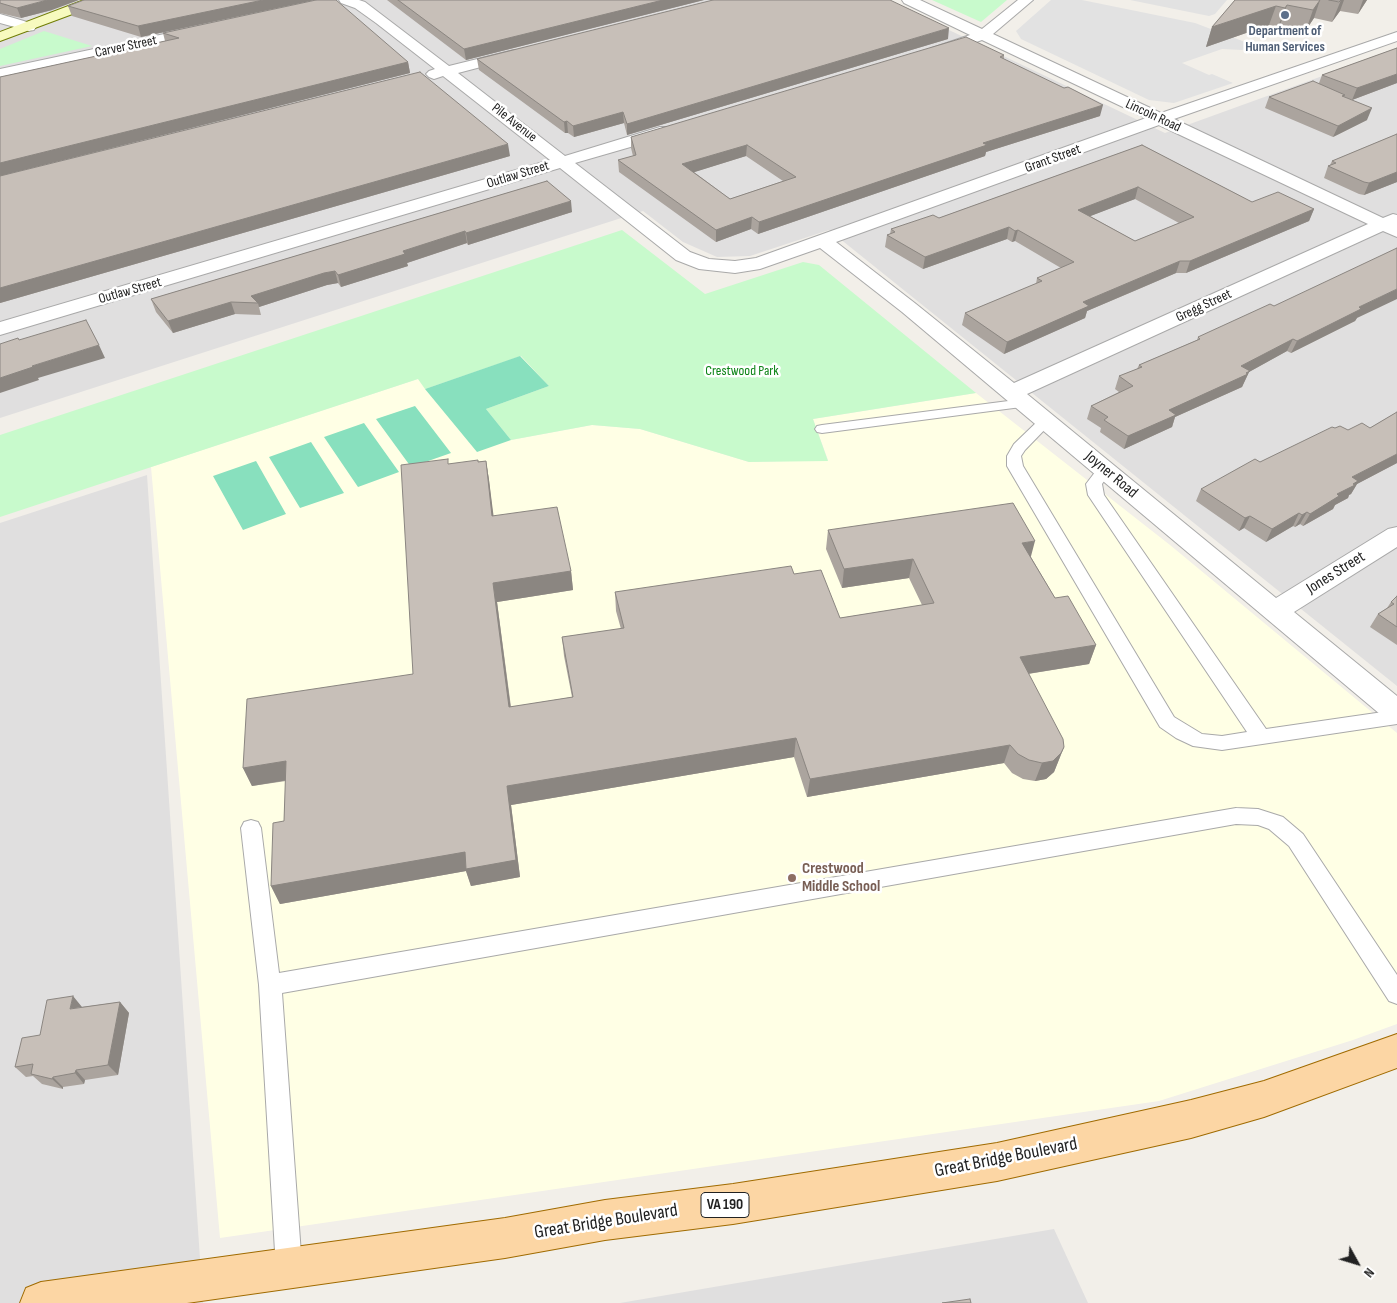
<!DOCTYPE html>
<style>
body{margin:0}
#map{position:relative;width:1397px;height:1303px;overflow:hidden;background:#f2efe9;font-family:"Sofia Sans Condensed",sans-serif}
canvas{display:block}
.north{position:absolute;left:1332px;top:1238px;width:50px;height:50px;-webkit-text-stroke:4px #fff;paint-order:stroke;rotate:129deg;font-size:14px;font-weight:700;line-height:20px;text-align:center;color:#222}
.north::after{content:'';display:block;margin:auto;width:18px;height:22px;background:#222;clip-path:polygon(50% 0,100% 100%,50% 72%,0 100%)}
</style>
<div id="map">
<canvas width="1397" height="1303"></canvas>
<div class="north">N</div>
</div>
<script>
const context = document.querySelector('canvas').getContext('2d');
context.lineJoin = 'round';
function paint(path, color) { context.fillStyle = color; context.fill(path, 'evenodd'); }
const toPath = rows => new Path2D(rows.map(r => 'M' + r).join(''));
function stroke(path, color, width, dash) { context.strokeStyle = color; context.lineWidth = width; context.lineCap = dash ? 'butt' : 'round'; context.setLineDash(dash || []); context.stroke(path); }
function label(font, color, halo, rows, align = 'center') {
  context.font = font + ' "Sofia Sans Condensed",sans-serif'; context.lineWidth = 5; context.setLineDash([]); context.textBaseline = 'middle'; context.strokeStyle = halo; context.fillStyle = color; for (const [text, x, y, turn = 0] of rows) {
    context.save(); context.translate(x, y); context.rotate((+turn || 0) * Math.PI / 180); context.textAlign = isNaN(turn) ? turn : align; if (halo) context.strokeText(text, 0, 0); context.fillText(text, 0, 0); context.restore();
  }
}
paint(toPath([
 [0,0,886,0,1165,133,1397,49,1397,686,829,230,750,256,717,257,683,242,643,211,0,418],
 [147,475,203,1303,0,1303,0,523],
 [1054,1229,1088,1303,620,1303]
]), '#e0dfdf');
paint(toPath([
 [521,356,549,386,486,409,511,440,592,425,640,429,749,462,828,460,813,419,976,393,1170,545,1397,733,1397,1024,1353,1040,1159,1101,220,1238,151,467,418,379,426,389]
]), '#ffffe5');
paint(toPath([
 [932,0,1007,0,981,22],
 [44,31,92,46,0,66,0,49],
 [622,230,705,294,803,262,819,265,976,393,813,419,828,461,749,462,640,429,592,425,511,440,486,409,549,386,521,356,425,389,418,379,0,517,0,435]
]), '#c8facc');
paint(toPath([
 [520,356,549,386,486,409,511,440,477,452,425,389],
 [415,406,451,453,411,467,376,419],
 [364,423,399,472,358,487,324,437],
 [311,442,344,493,300,508,269,457],
 [256,461,286,514,243,530,213,476]
]), '#88e0be');
paint(toPath([
 [1051,0,1082,0,1195,23,1253,45,1242,50,1222,49,1182,63,1209,75,1212,74,1233,83,1174,103,1149,100,1021,39,1016,31],
 [1130,0,1227,0,1215,14,1209,16]
]), '#e2e2e2');
const lane = toPath([
 [1024,399,1029,400,1031,403,1029,406,822,433,817,432,815,429,817,426,822,425,1024,399],
 [1046,417,1051,418,1053,421,1025,450,1021,456,1023,466,1174,717,1202,734,1222,736,1247,732,1088,495,1086,484,1099,467,1109,467,1112,470,1102,484,1104,495,1266,729,1397,710,1397,724,1222,750,1193,746,1176,738,1160,727,1007,466,1007,456,1014,444,1041,418,1046,417],
 [1236,808,1258,809,1283,817,1303,834,1397,975,1397,1004,1389,1001,1289,846,1269,829,1258,825,1236,824,282,993,302,1268,298,1277,289,1281,280,1277,276,1268,259,985,241,828,244,822,251,820,258,822,261,828,279,973,1236,808]
]);
const street = toPath([
 [339,0,359,0,365,2,449,66,514,50,519,51,521,54,519,57,458,73,565,156,660,127,672,127,674,131,672,135,575,163,690,252,709,259,735,261,756,258,1146,118,982,40,942,54,932,54,930,51,932,48,970,35,904,3,902,0,920,0,982,29,1018,0,1033,0,993,34,1161,113,1397,32,1397,41,1174,119,1383,218,1393,214,1397,215,1397,237,1383,231,1027,394,1276,598,1388,529,1397,527,1397,547,1294,612,1397,696,1397,723,1387,720,902,312,820,248,760,269,735,273,699,269,676,260,560,168,0,335,0,322,550,160,443,76,434,79,429,77,426,74,429,71,435,69,376,23,355,8,341,3,339,0],
 [1159,125,1368,224,1014,383,916,304,836,242,1159,125],
 [0,14,34,24,36,27,34,30,29,31,0,23,0,14],
 [202,26,207,27,209,30,207,33,0,79,0,69,202,26]
]);
const secondary = toPath([
 [84,0,104,0,102,3,0,41,0,32,84,0]
]);
const primary = toPath([
 [1397,1034,1397,1068,1264,1117,1191,1138,997,1181,733,1224,605,1240,505,1258,187,1303,20,1303,26,1288,41,1282,505,1218,605,1200,733,1184,997,1143,1191,1100,1264,1081,1397,1034]
]);
stroke(lane, '#a9a9a9', 2);
stroke(street, '#a9a9a9', 2);
stroke(secondary, '#707d05', 2);
stroke(primary, '#a06b00', 2);
paint(lane, '#fff');
paint(street, '#fff');
paint(secondary, '#f7fabf');
paint(primary, '#fcd6a4');
paint(toPath([
 [0,0,52,10,21,18,0,13],
 [315,0,141,37,72,16,68,6],
 [387,0,704,0,466,60],
 [1235,0,1367,0,1358,14,1340,11,1332,22,1314,18,1306,30,1280,25,1278,27,1269,25,1206,47,1212,27],
 [163,33,408,62,410,73,7,174,510,156,0,303,0,77,165,41],
 [948,39,627,135,624,123,574,137,568,133,565,133,479,70,477,59],
 [1397,48,1397,83,1352,100,1344,97,1367,120,1333,137,1265,108,1269,97,1319,83,1322,75],
 [1004,55,1004,59,1100,116,986,152,985,156,758,234,751,229,716,242,619,172,618,160,633,156,631,148,631,137],
 [746,156,783,181,730,199,694,172],
 [1397,134,1397,182,1364,195,1359,194,1324,178,1328,166,1330,165,1332,161],
 [1142,145,1252,202,1314,209,1309,221,1186,273,1176,273,1139,289,1087,311,1085,318,1004,354,962,325,965,313,1036,284,1037,278,1061,268,1015,241,1012,242,1007,239,923,269,885,247,887,235,890,234,891,229,939,218],
 [1135,199,1179,223,1135,241,1090,216],
 [547,181,572,212,468,245,467,243,407,263,408,266,341,287,338,283,327,285,259,307,261,315,235,314,173,333,156,312,151,299],
 [1357,318,1355,321,1291,353,1287,351,1249,372,1242,387,1175,417,1172,427,1124,449,1100,432,1101,428,1087,419,1091,406,1119,392,1115,389,1119,376,1137,369,1139,365,1197,340,1198,337],
 [1397,412,1397,463,1357,484,1351,494,1349,495,1348,498,1335,505,1333,509,1303,526,1300,524,1295,527,1293,526,1266,542,1244,528,1239,531,1196,501,1201,489,1335,428,1348,430,1370,428],
 [486,461,489,480,493,516,571,571,573,590,497,602,511,707,572,697,564,656,562,637,621,629,616,611,615,592,794,574,840,618,922,605,909,578,842,588,826,549,828,530,1031,557,1055,598,1096,645,1089,664,1028,674,1064,747,1054,772,1046,779,1035,781,1023,779,1012,773,1004,763,807,797,794,757,511,805,520,877,471,886,466,871,280,904,271,886,284,821,286,781,252,786,243,768,413,674,449,464],
 [1397,596,1397,645,1370,627,1378,614,1387,608,1391,602],
 [120,1002,129,1013,118,1075,85,1080,84,1084,63,1087,63,1089,42,1084,33,1076,26,1077,15,1067,40,1035,82,1007]
]), '#aba49e');
paint(toPath([
 [47,0,79,0,52,10,21,18,17,8],
 [263,0,315,0,141,37,138,26],
 [663,0,704,0,466,60,464,49],
 [1320,0,1314,18,1306,30,1313,10],
 [1341,0,1344,0,1340,11,1332,22],
 [1363,0,1367,0,1358,14],
 [1287,5,1280,25,1278,27,1285,8],
 [1276,6,1269,25,1206,47,1212,27],
 [949,28,948,39,627,135,627,124],
 [408,62,410,73,0,176,0,163],
 [1397,74,1397,83,1352,100,1357,88],
 [1103,105,1100,116,986,152,985,156,758,234,759,222,983,143],
 [1372,108,1367,120,1333,137,1338,126],
 [623,112,624,123,574,137,573,126],
 [567,121,568,133,565,133,564,122],
 [508,144,510,156,0,303,0,288],
 [747,145,746,156,682,176,682,164],
 [1397,172,1397,182,1364,195,1369,183],
 [1138,187,1135,199,1075,222,1078,210],
 [571,201,572,212,468,245,466,233],
 [1314,209,1309,221,1186,273,1190,261],
 [752,217,751,229,716,242,716,230],
 [1009,227,1007,239,923,269,925,257],
 [1018,230,1015,241,1012,242,1015,231],
 [465,231,467,243,407,263,408,266,341,287,338,275,403,251],
 [1180,261,1176,273,1087,311,1085,318,1004,354,1007,342,1083,302],
 [335,271,338,283,327,285,259,307,258,303,251,296,324,273],
 [1397,289,1397,299,1357,318,1355,321,1291,353,1297,341,1359,307],
 [231,302,235,314,173,333,168,321],
 [1293,339,1287,351,1249,372,1242,387,1175,417,1172,427,1124,449,1128,436,1169,410,1241,366],
 [99,345,105,358,38,378,39,380,0,393,0,378,32,366],
 [1397,454,1397,463,1357,484,1351,494,1349,495,1348,498,1335,505,1333,509,1303,526,1310,514,1337,494,1352,477],
 [486,461,489,480,496,535,492,516],
 [1307,512,1300,524,1295,527,1302,515],
 [1299,513,1293,526,1266,542,1272,529],
 [1250,516,1244,528,1239,531,1245,518],
 [1035,541,1030,560,1022,543],
 [913,559,909,578,842,588,844,569],
 [571,571,573,590,497,602,513,726,509,707,493,583],
 [1096,645,1089,664,1014,676,1020,657],
 [796,738,794,757,511,805,520,877,471,886,466,871,280,904,271,886,507,786],
 [1010,745,1004,763,807,797,810,779],
 [1064,747,1054,772,1046,779,1035,781,1042,763],
 [286,761,294,779,252,786,243,768],
 [73,996,82,1007,70,1009],
 [120,1002,129,1013,118,1075,108,1065],
 [76,1070,85,1080,84,1084,75,1073],
 [53,1077,63,1087,63,1089,52,1079]
]), '#8b8681');
const building = toPath([
 [0,0,47,0,17,8,0,3,0,0],
 [84,0,263,0,138,26,68,6,84,0],
 [316,0,336,0,408,62,0,163,0,77,179,38,163,33,316,0],
 [398,0,663,0,464,49,398,0],
 [713,0,890,0,949,28,627,124,623,112,573,126,567,121,564,122,477,59,713,0],
 [1235,0,1320,0,1313,10,1287,5,1285,8,1276,6,1212,27,1235,0],
 [1329,0,1341,0,1339,2,1329,0],
 [966,37,1004,55,1000,57,1064,88,1068,87,1103,105,983,143,987,145,759,222,752,217,716,230,618,160,636,155,631,137,966,37],
 [747,145,796,177,730,199,682,164,747,145],
 [1397,48,1397,74,1357,88,1322,75,1397,48],
 [420,72,508,144,0,288,0,176,420,72],
 [1313,81,1345,95,1342,96,1372,108,1338,126,1269,97,1313,81],
 [1397,134,1397,172,1369,183,1364,182,1328,166,1336,163,1332,161,1397,134],
 [1142,145,1252,202,1278,192,1314,209,1190,261,1180,261,1142,277,1083,302,1089,306,1007,342,965,313,1042,281,1037,278,1074,262,1018,230,1015,231,1009,227,925,257,887,235,895,232,891,229,933,215,939,218,1142,145],
 [1138,187,1194,217,1135,241,1078,210,1138,187],
 [547,181,571,201,466,233,465,231,403,251,405,254,338,275,335,271,324,273,251,296,258,303,231,302,168,321,151,299,547,181],
 [1397,248,1397,289,1359,307,1361,309,1297,341,1293,339,1241,366,1250,371,1246,373,1248,374,1169,410,1176,415,1128,436,1104,420,1108,417,1091,406,1133,386,1119,376,1142,367,1139,365,1200,339,1198,337,1270,304,1274,306,1397,248],
 [86,320,99,345,32,366,33,367,0,378,0,344,18,338,19,340,86,320],
 [1397,412,1397,454,1352,477,1358,481,1353,484,1355,485,1337,494,1339,496,1310,514,1307,512,1302,515,1299,513,1272,529,1250,516,1245,518,1201,489,1255,459,1260,462,1332,427,1335,428,1340,426,1348,430,1362,423,1370,428,1397,412],
 [448,459,448,464,478,460,478,462,486,461,492,516,557,507,571,571,493,583,509,707,573,697,562,637,624,628,615,592,791,566,794,574,821,570,840,618,934,603,913,559,844,569,828,530,1013,503,1035,541,1022,543,1055,598,1068,596,1096,645,1020,657,1063,739,1064,747,1061,753,1053,761,1042,763,1029,760,1018,754,1010,745,810,779,796,738,507,786,516,860,466,869,465,852,271,886,273,823,284,821,286,761,243,768,247,699,413,674,401,465,448,459],
 [1397,596,1397,627,1378,614,1394,604,1391,602,1397,596],
 [73,996,70,1009,120,1002,108,1065,76,1070,75,1073,53,1077,52,1079,31,1074,33,1064,15,1067,22,1038,40,1035,47,1000,73,996],
 [970,1299,971,1303,942,1303,970,1299]
]);
paint(building, '#c7bfb8');
stroke(building, '#8b8681', 1);
for (const [x, y, r, color] of [
 [1285,15,5,"#5c6f8a"],
 [792,878,5,"#8d6e63"]
]) { const dot = new Path2D(); dot.arc(x, y, r, 0, 2 * Math.PI); context.fillStyle = color; context.fill(dot); stroke(dot, '#fff', 2); }
label('bold 14px', '#4e5e75', '#fff', [
 ["Department of",1285,31],
 ["Human Services",1285,47]
]);
label('14px', '#222', '#fff', [
 ["Carver Street",126,47,-12],
 ["Lincoln Road",1153,116,25],
 ["Pile Avenue",514,123,38],
 ["Grant Street",1053,159,-20],
 ["Outlaw Street",518,175,-17],
 ["Outlaw Street",130,291,-16],
 ["Gregg Street",1204,306,-25]
]);
label('14px', '#0c8416', '#fff', [
 ["Crestwood Park",742,371]
]);
for (const [x, y, w] of [
 [725,1205,48]
]) { const box = new Path2D(); box.roundRect(x - w / 2, y - 12.5, w, 25, 4); context.fillStyle = '#fff'; context.fill(box); stroke(box, '#222', 1); }
label('bold 15px', '#222', null, [
 ["VA 190",725,1205]
]);
label('16px', '#222', '#fff', [
 ["Joyner Road",1111,475,40],
 ["Jones Street",1336,573,-32]
]);
label('bold 16px', '#785e54', '#fff', [
 ["Crestwood",802,869],
 ["Middle School",802,887]
], 'left');
label('19px', '#222', '#fff', [
 ["Great Bridge Boulevard",1006,1158,-11],
 ["Great Bridge Boulevard",606,1222,-9]
]);
</script>
